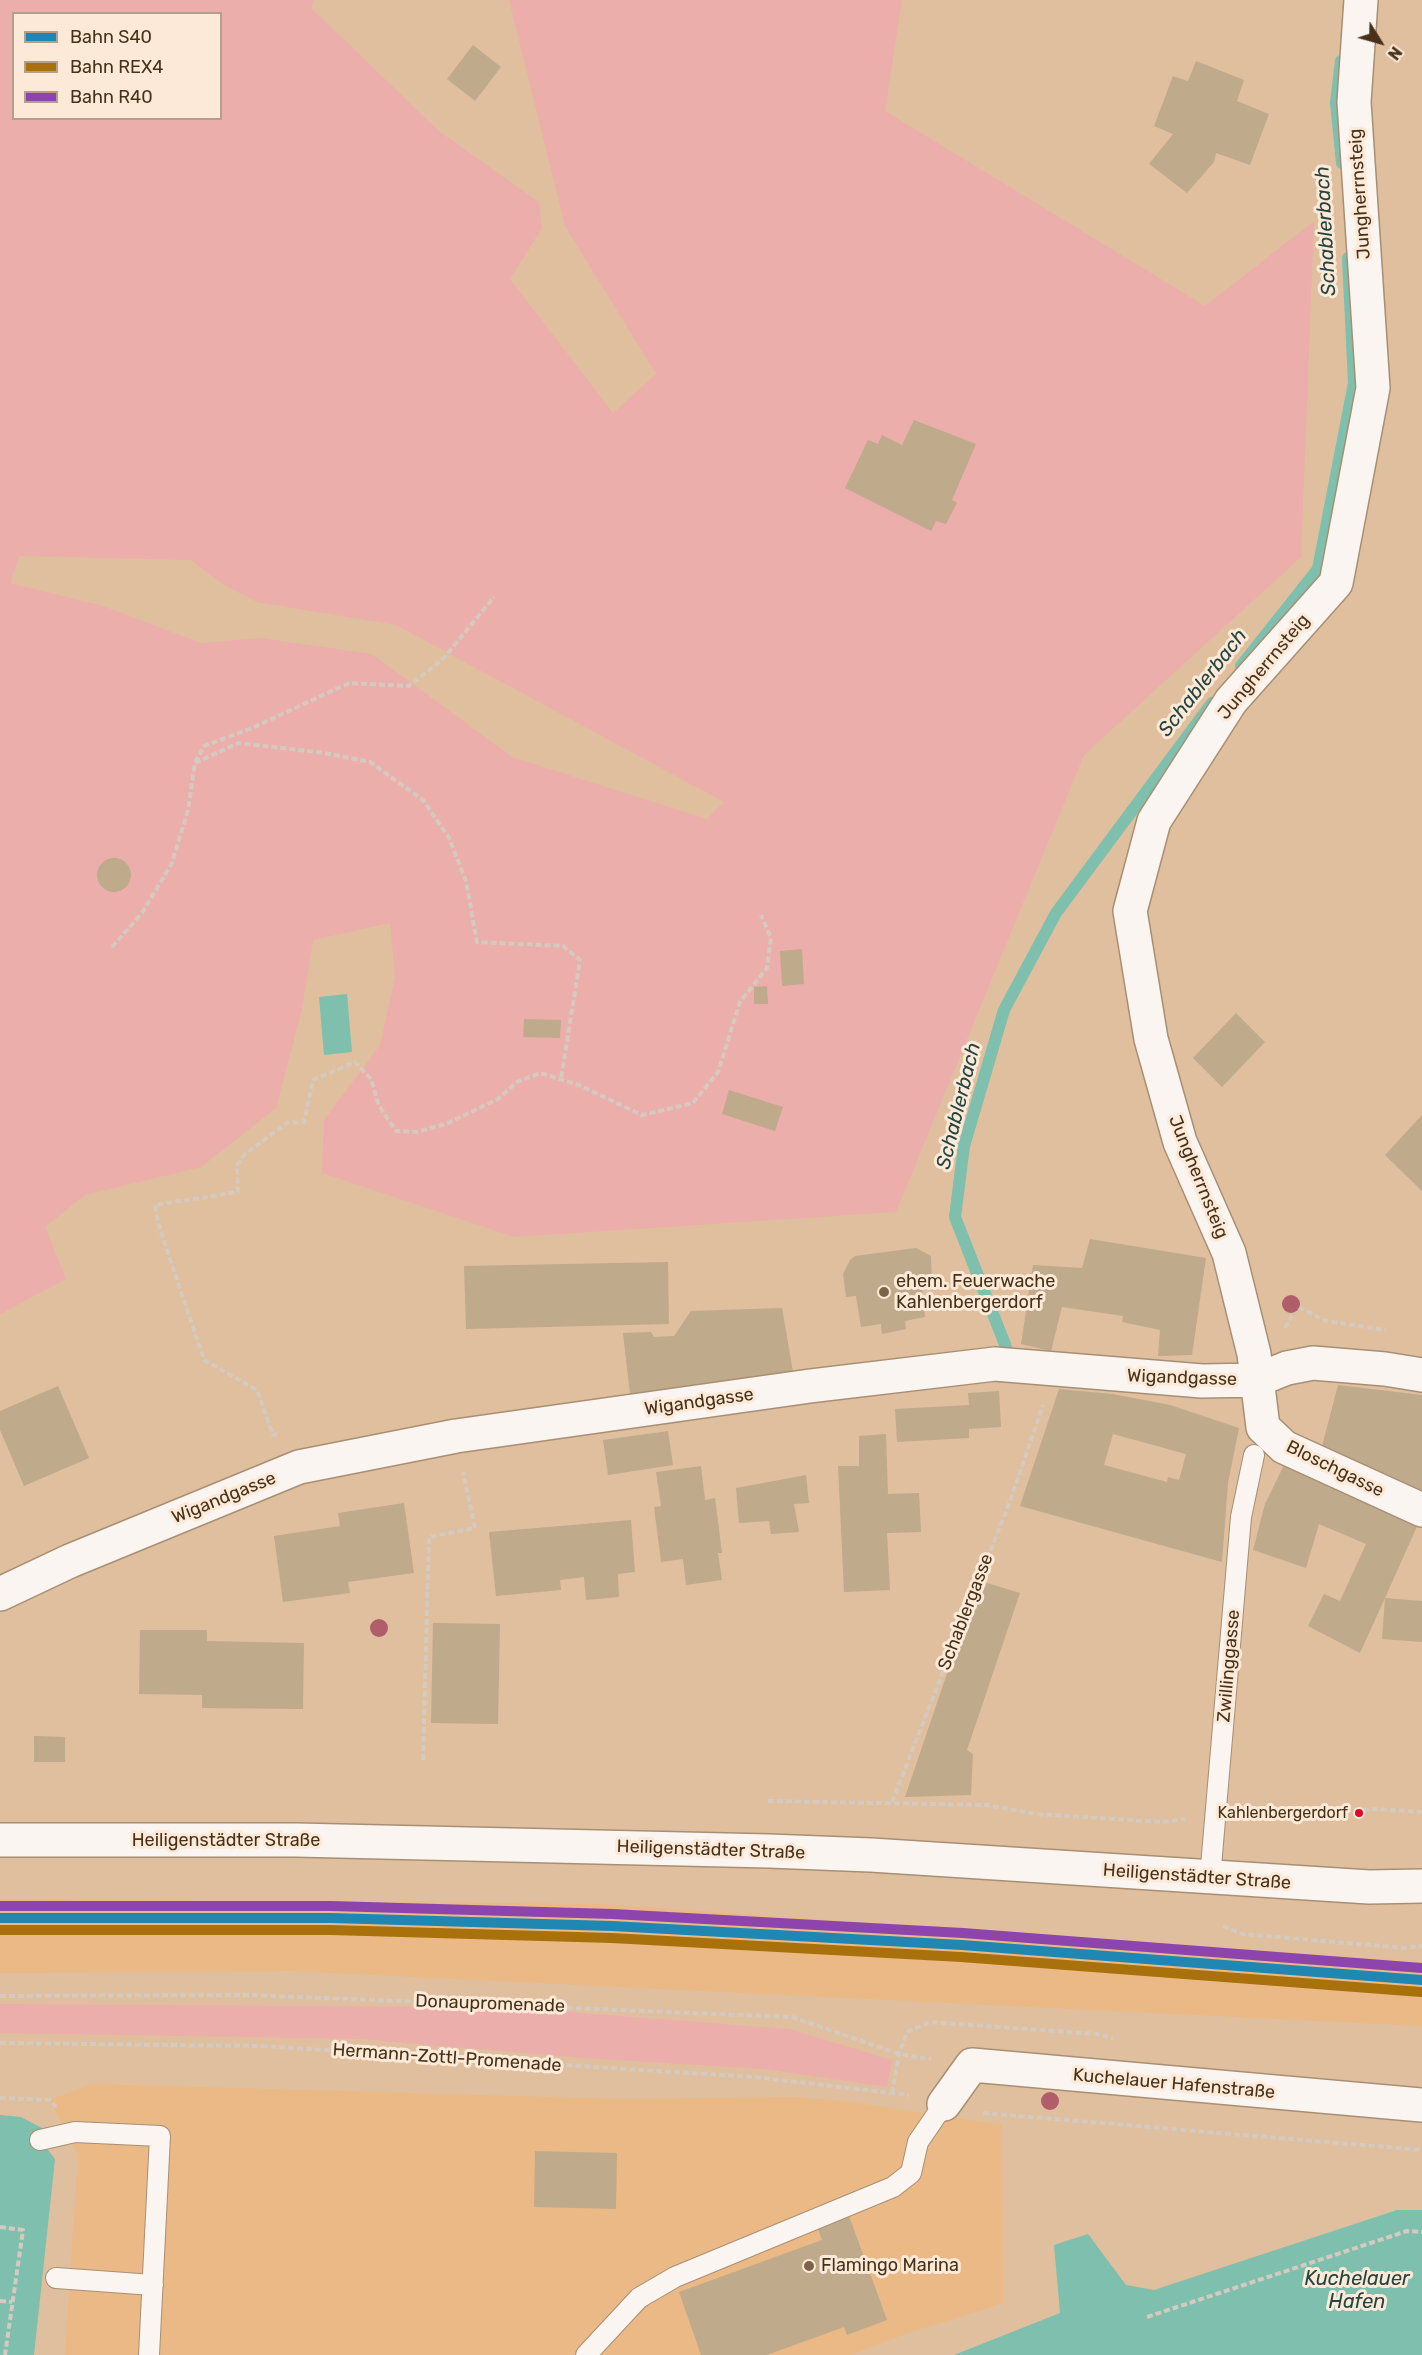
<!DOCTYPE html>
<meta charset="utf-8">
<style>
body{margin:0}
#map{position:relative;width:1422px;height:2355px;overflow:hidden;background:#dfbf9e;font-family:Rubik,sans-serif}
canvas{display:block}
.legend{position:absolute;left:12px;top:12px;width:210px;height:108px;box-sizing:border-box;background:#fce9d8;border:2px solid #b49f8b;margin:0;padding:8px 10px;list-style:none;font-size:18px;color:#483118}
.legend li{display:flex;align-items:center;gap:12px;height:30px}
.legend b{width:30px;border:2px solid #b49f8b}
.north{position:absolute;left:1350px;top:12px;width:60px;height:60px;-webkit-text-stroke:4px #fce9d8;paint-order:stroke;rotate:127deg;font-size:16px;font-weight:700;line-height:24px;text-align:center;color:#483118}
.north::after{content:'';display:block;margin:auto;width:21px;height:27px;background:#483118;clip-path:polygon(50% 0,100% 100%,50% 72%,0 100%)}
</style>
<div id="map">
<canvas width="1422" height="2355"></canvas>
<ul class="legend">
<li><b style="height:8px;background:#1f87b2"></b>Bahn S40</li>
<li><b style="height:8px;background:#a8710b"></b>Bahn REX4</li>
<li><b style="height:8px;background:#8e44ad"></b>Bahn R40</li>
</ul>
<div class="north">N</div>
</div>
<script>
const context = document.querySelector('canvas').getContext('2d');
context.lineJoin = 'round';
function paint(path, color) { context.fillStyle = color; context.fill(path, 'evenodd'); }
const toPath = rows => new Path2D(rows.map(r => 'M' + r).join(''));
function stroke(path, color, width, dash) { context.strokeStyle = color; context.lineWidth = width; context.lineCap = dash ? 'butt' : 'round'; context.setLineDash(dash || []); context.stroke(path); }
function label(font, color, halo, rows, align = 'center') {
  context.font = font + ' Rubik,sans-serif'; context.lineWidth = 6; context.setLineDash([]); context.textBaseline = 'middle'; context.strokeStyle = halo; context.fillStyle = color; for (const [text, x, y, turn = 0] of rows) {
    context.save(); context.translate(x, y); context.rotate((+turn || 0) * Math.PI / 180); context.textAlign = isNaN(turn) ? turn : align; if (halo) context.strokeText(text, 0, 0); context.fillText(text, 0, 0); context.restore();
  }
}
paint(toPath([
 [0,1899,601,1904,1422,1962,1422,2026,291,1971,0,1973],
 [91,2084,620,2099,794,2097,851,2102,1002,2125,1003,2303,905,2334,850,2355,65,2355,78,2156,50,2100]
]), '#ebb985');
paint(toPath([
 [0,0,314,0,311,8,440,132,539,202,542,228,510,279,613,413,656,374,565,226,509,0,902,0,885,111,1205,306,1314,221,1301,557,1084,755,896,1212,514,1237,322,1173,324,1120,380,1045,395,977,390,923,313,940,302,1009,276,1108,201,1167,85,1195,45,1227,66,1279,0,1314],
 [14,14,220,14,220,118,14,118],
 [19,556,191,560,222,584,257,602,396,625,724,802,707,819,512,757,372,654,260,638,201,643,103,606,10,583],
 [0,2004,449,2007,568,2012,789,2029,892,2060,887,2087,764,2069,583,2058,359,2039,0,2033]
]), '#ecaeaa');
paint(toPath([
 [347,994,352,1052,324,1055,319,997],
 [0,2115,21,2117,42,2128,40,2140,55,2159,34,2355,0,2355],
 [1397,2210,1422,2210,1422,2355,954,2355,1060,2313,1054,2245,1088,2234,1126,2285,1154,2290]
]), '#7ebfad');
stroke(toPath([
 [1341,61,1336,103,1342,163],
 [1241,666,1318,569,1354,383,1348,258],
 [1006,1347,955,1217,964,1146,1004,1010,1056,913,1212,703]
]), '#7ebfad', 12);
paint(toPath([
 [473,45,501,67,475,101,447,79],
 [1196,61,1244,80,1237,101,1269,114,1250,165,1216,153,1214,162,1187,193,1149,164,1173,134,1154,126,1173,76,1188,81],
 [914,420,976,444,952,500,957,503,946,524,936,521,931,531,845,488,868,440,878,444,882,435,902,445],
 '97 875a17 17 0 1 1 34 0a17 17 0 1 1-34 0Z',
 [802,949,804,984,782,986,780,951],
 [767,986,768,1004,754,1004,754,987],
 [1236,1013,1265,1042,1222,1087,1193,1058],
 [524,1019,561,1020,560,1038,523,1037],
 [729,1090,783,1107,775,1131,722,1114],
 [1422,1115,1422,1191,1385,1155],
 [1090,1239,1206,1258,1192,1355,1158,1356,1160,1330,1122,1322,1123,1316,1062,1307,1051,1351,1021,1344,1033,1265,1082,1268],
 [916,1248,931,1256,932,1285,922,1288,925,1317,905,1321,906,1329,882,1334,881,1324,861,1327,856,1296,846,1297,843,1274,850,1260,855,1256],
 [668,1262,669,1324,466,1329,464,1266],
 [782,1308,793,1372,631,1403,623,1333,651,1332,654,1337,674,1336,691,1311],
 [1338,1385,1422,1395,1422,1492,1320,1454],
 [58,1386,89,1458,24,1486,0,1430,0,1411],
 [1059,1389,1113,1394,1170,1405,1239,1428,1228,1483,1222,1562,1020,1506],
 [1113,1434,1186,1454,1179,1480,1168,1477,1167,1482,1104,1465],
 [999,1391,1001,1427,969,1429,969,1438,897,1442,895,1409,969,1405,968,1393],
 [668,1431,673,1465,608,1475,603,1440],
 [886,1434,888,1494,919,1493,921,1532,887,1533,890,1590,844,1592,838,1466,859,1466,859,1436],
 [1285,1463,1419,1522,1385,1598,1422,1601,1422,1642,1382,1639,1385,1598,1360,1653,1308,1626,1324,1594,1340,1601,1366,1544,1319,1524,1306,1568,1253,1550,1265,1504],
 [701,1466,705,1500,715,1498,722,1553,718,1553,722,1580,686,1585,683,1559,661,1562,654,1507,661,1506,656,1472],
 [806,1475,809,1503,794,1504,799,1532,771,1534,769,1521,739,1523,736,1488],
 [404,1503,414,1573,348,1582,350,1593,283,1602,274,1536,340,1526,338,1513],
 [631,1520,635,1572,618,1574,619,1597,586,1600,584,1577,560,1580,561,1590,496,1596,489,1532],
 [987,1583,1020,1593,967,1750,973,1754,971,1795,905,1797,954,1653],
 [433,1623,500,1624,498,1724,431,1723],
 [140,1630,207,1630,207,1641,304,1643,303,1709,202,1708,202,1695,139,1694],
 [34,1736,65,1737,65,1762,34,1762],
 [535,2151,617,2153,616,2209,534,2207],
 [848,2213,887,2320,847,2335,844,2327,767,2355,701,2355,679,2292,822,2240,816,2224]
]), '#bfaa8c');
const service = toPath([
 [1210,1878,1241,1517,1254,1455],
 [40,2140,75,2132,160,2136,149,2355],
 [56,2278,153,2285],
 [586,2355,639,2298,675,2277,893,2187,911,2173,918,2142,944,2104]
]);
const minor = toPath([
 [1361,0,1354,102,1373,388,1336,583,1231,701,1154,821,1130,911,1151,1039,1180,1142,1229,1253,1254,1354,1263,1427,1284,1447,1422,1510],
 [0,1594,70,1561,299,1467,456,1436,810,1386,995,1364,1202,1381,1257,1380,1287,1368,1313,1363,1385,1369,1422,1375],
 [944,2104,972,2065,1422,2105]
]);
const primary = toPath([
 [0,1840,296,1840,769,1851,871,1855,1369,1887,1422,1886]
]);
stroke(service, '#a88f74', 22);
stroke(minor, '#a88f74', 36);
stroke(primary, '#a88f74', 36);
stroke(toPath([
 [195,763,238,743,325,753,370,762,423,800,449,838,466,881,477,942,563,946,580,960,561,1079],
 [112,947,142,913,172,863,188,810,195,763,204,746,252,728,349,683,409,686,443,659,494,597],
 [1285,1328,1297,1306,1326,1321,1386,1330],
 [278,1434,273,1435,257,1390,204,1360,158,1223,155,1205,238,1192,237,1165,245,1154,287,1123,304,1122,313,1080,355,1062,371,1079,379,1106,396,1131,416,1132,446,1124,498,1099,517,1082,540,1073,579,1085,642,1115,693,1103,718,1072,740,1002,767,968,771,938,761,915],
 [423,1760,429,1537,475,1528,463,1472],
 [768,1801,987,1805,1036,1814,1161,1822,1185,1819],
 [892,1802,1010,1501,1043,1405],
 [1246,1815,1374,1809,1422,1812],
 [1223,1926,1242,1934,1406,1948,1422,1946],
 [0,1996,249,1995,792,2017,899,2054,931,2059],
 [0,2043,261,2046,754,2077,909,2095],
 [892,2093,899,2054,907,2032,930,2022,1097,2034,1113,2038],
 [0,2098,50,2100,56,2107],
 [983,2113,1422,2150],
 [0,2227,23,2230,5,2355],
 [0,2301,12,2302],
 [1147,2317,1407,2231,1422,2232]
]), '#d4cabf', 4, [6, 3]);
stroke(service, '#faf5f0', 20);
stroke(minor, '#faf5f0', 33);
stroke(primary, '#faf5f0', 33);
stroke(toPath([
 [0,1918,331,1918,612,1926,962,1945,1422,1980]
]), '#1f87b2', 10);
stroke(toPath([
 [0,1930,331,1930,612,1938,961,1957,1421,1992]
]), '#a8710b', 10);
stroke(toPath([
 [0,1906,331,1906,613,1914,963,1933,1422,1968]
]), '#8e44ad', 10);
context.fillStyle = '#b05e6a';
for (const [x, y] of [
 [1291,1304],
 [379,1628],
 [1050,2101]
]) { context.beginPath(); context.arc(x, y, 9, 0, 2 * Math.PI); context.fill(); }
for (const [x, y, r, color] of [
 [884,1292,6,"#7d6347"],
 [1359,1813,5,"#e4002b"],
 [809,2266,6,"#7d6347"]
]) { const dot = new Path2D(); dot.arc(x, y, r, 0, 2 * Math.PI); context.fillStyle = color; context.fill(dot); stroke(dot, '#fce9d8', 2); }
label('16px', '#483118', '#fce9d8', [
 ["Kahlenbergerdorf",1348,1813]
], 'right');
label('18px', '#483118', '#fce9d8', [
 ["Jungherrnsteig",1360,194,-94],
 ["Jungherrnsteig",1264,667,-50],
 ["Jungherrnsteig",1198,1177,68],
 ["Wigandgasse",1182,1378,2],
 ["Wigandgasse",699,1402,-8],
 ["Bloschgasse",1335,1469,26],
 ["Wigandgasse",224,1498,-22],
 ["Schablergasse",966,1612,-69],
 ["Zwillinggasse",1229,1666,-85],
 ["Heiligenstädter Straße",226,1841],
 ["Heiligenstädter Straße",711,1850,2],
 ["Heiligenstädter Straße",1197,1877,4],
 ["Donaupromenade",490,2004,2],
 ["Hermann-Zottl-Promenade",447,2058,4],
 ["Kuchelauer Hafenstraße",1174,2084,5]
]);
label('18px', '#483118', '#fce9d8', [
 ["ehem. Feuerwache",896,1282],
 ["Kahlenbergerdorf",896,1303],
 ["Flamingo Marina",821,2266]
], 'left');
label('italic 20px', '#234440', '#fce9d8', [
 ["Schablerbach",1326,231,-93],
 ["Schablerbach",1203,683,-52],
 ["Schablerbach",959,1106,-76],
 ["Kuchelauer",1357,2279],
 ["Hafen",1357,2302]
]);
</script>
